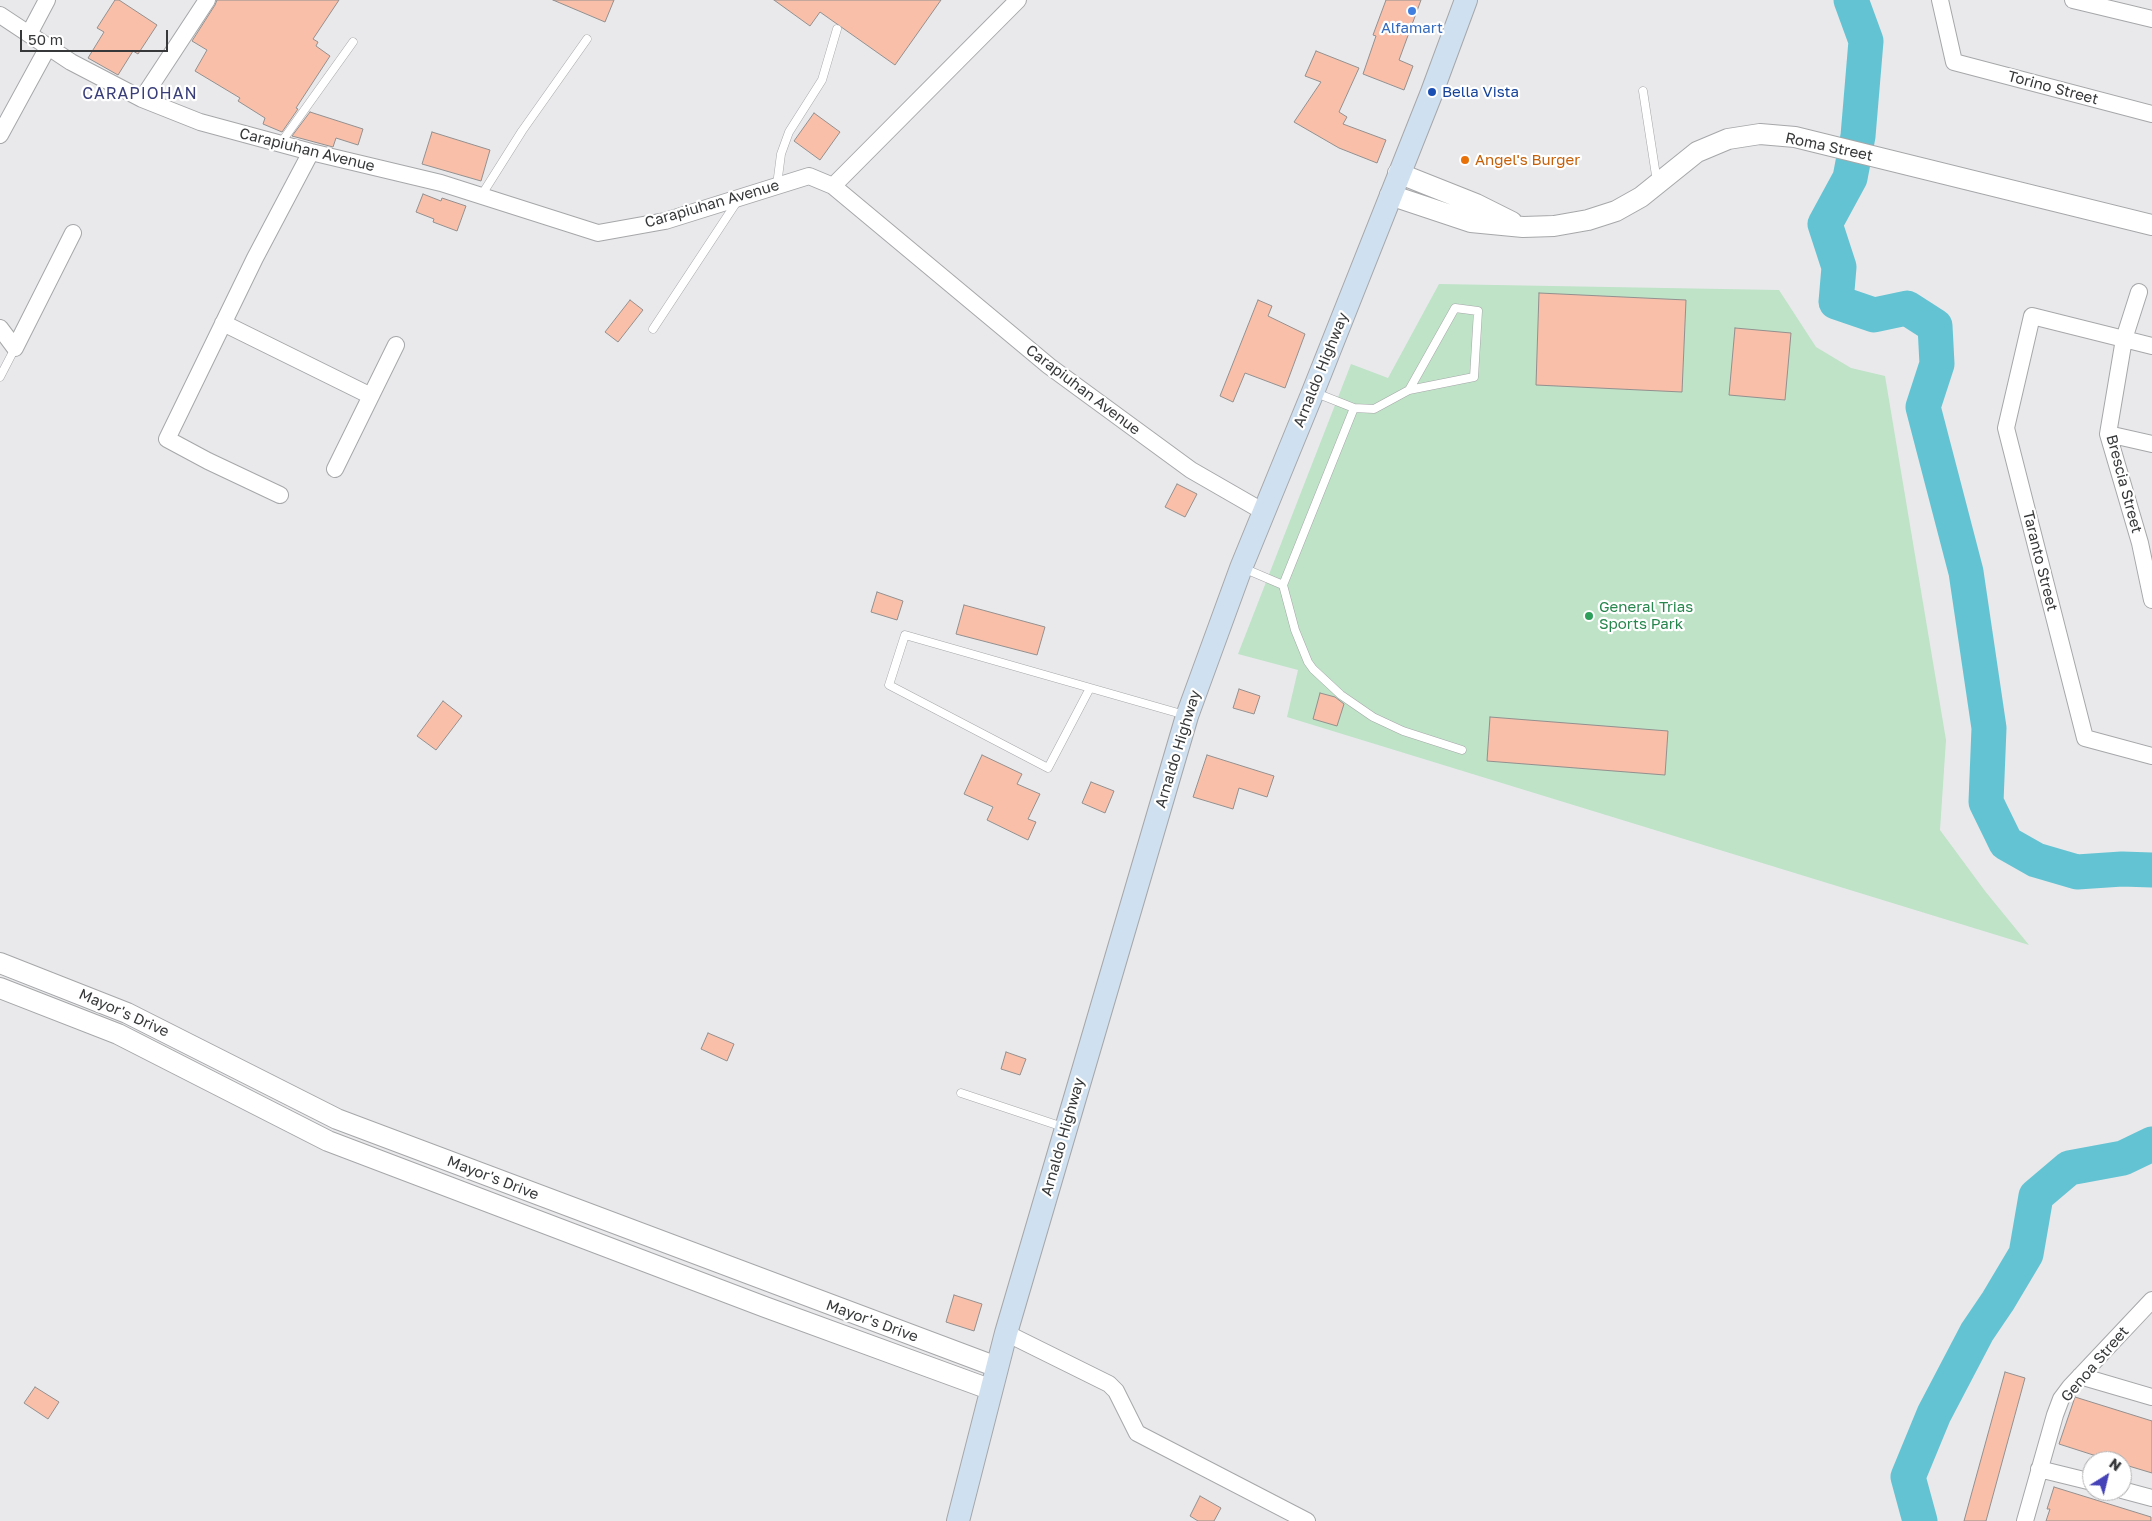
<!DOCTYPE html>
<style>
body{margin:0}
#map{position:relative;width:2152px;height:1521px;overflow:hidden;background:#e9e9ec;font-family:"Golos Text",sans-serif}
canvas{display:block}
.north{position:absolute;left:2082px;top:1451px;width:50px;height:50px;box-sizing:border-box;background:#fff;border:1px solid #afafb0;border-radius:50%;rotate:36deg;font-size:14px;font-weight:700;line-height:20px;text-align:center;color:#373839}
.north::after{content:'';display:block;margin:auto;width:18px;height:22px;background:#4643b8;clip-path:polygon(50% 0,100% 100%,50% 72%,0 100%)}
.scale{position:absolute;left:20px;top:30px;width:148px;height:22px;box-sizing:border-box;border:2px solid #373839;border-top:0;padding-left:6px;font-size:15px;line-height:18px;white-space:nowrap;color:#373839;-webkit-text-stroke:4px #fff;paint-order:stroke}
</style>
<div id="map">
<canvas width="2152" height="1521"></canvas>
<div class="north">N</div>
<div class="scale">50 m</div>
</div>
<script>
const context = document.querySelector('canvas').getContext('2d');
context.lineJoin = 'round';
function paint(path, color) { context.fillStyle = color; context.fill(path, 'evenodd'); }
const toPath = rows => new Path2D(rows.map(r => 'M' + r).join(''));
function stroke(path, color, width, dash) { context.strokeStyle = color; context.lineWidth = width; context.lineCap = dash ? 'butt' : 'round'; context.setLineDash(dash || []); context.stroke(path); }
function label(font, color, halo, rows, align = 'center') {
  context.font = font + ' "Golos Text",sans-serif'; context.lineWidth = 4.5; context.setLineDash([]); context.textBaseline = 'middle'; context.strokeStyle = halo; context.fillStyle = color; for (const [text, x, y, turn = 0] of rows) {
    context.save(); context.translate(x, y); context.rotate((+turn || 0) * Math.PI / 180); context.textAlign = isNaN(turn) ? turn : align; if (halo) context.strokeText(text, 0, 0); context.fillText(text, 0, 0); context.restore();
  }
}
paint(toPath([
 [1439,284,1779,290,1816,347,1851,368,1885,376,1946,740,1940,830,1985,891,2029,945,1287,717,1298,670,1238,654,1351,364,1388,378]
]), '#bee3c7');
stroke(toPath([
 [1851,0,1866,41,1858,136,1850,178,1825,224,1839,267,1836,302,1874,315,1907,308,1935,326,1937,364,1923,407,1966,572,1989,728,1986,802,2006,843,2036,860,2077,872,2122,869,2152,870],
 [1920,1521,1908,1477,1934,1414,1977,1332,1998,1301,2026,1254,2036,1196,2069,1168,2123,1158,2152,1144]
]), '#64c3d2', 35);
const building = toPath([
 [115,0,119,0,157,25,138,54,133,51,118,75,88,58,104,32,97,28,115,0],
 [217,0,339,0,313,39,318,42,316,46,330,56,296,108,298,109,282,132,263,124,265,118,238,101,240,98,195,71,207,50,192,41,215,5,217,0],
 [553,0,614,0,605,22,553,0],
 [774,0,941,0,895,65,820,12,810,26,774,0],
 [1386,0,1421,0,1399,60,1413,66,1404,90,1363,74,1376,36,1373,35,1386,0],
 [1316,51,1359,68,1339,112,1347,117,1343,124,1386,140,1377,163,1339,148,1294,122,1321,82,1305,76,1316,51],
 [310,112,363,129,358,145,336,138,333,147,292,136,310,112],
 [814,113,840,132,820,160,794,141,814,113],
 [432,132,490,150,481,181,422,164,432,132],
 [423,194,441,201,442,198,466,206,457,231,433,222,434,219,416,212,423,194],
 [1539,293,1686,300,1682,392,1536,385,1539,293],
 [630,300,643,310,618,342,605,332,630,300],
 [1258,300,1272,306,1268,316,1305,334,1285,388,1245,373,1233,402,1220,396,1258,300],
 [1735,328,1791,333,1785,400,1729,395,1735,328],
 [1177,484,1197,494,1185,517,1165,507,1177,484],
 [877,592,903,601,897,620,871,612,877,592],
 [964,605,1045,627,1037,655,956,634,964,605],
 [1239,689,1260,696,1254,714,1233,708,1239,689],
 [1320,693,1335,697,1344,704,1337,726,1313,719,1320,693],
 [443,701,462,716,436,750,417,736,443,701],
 [1490,717,1668,731,1665,775,1487,761,1490,717],
 [982,755,1022,774,1017,784,1040,794,1028,819,1036,822,1028,840,987,820,993,807,964,794,982,755],
 [1207,755,1274,776,1267,797,1239,788,1233,809,1193,797,1207,755],
 [1091,782,1114,791,1105,813,1082,803,1091,782],
 [708,1033,734,1044,727,1061,701,1049,708,1033],
 [1006,1052,1026,1059,1020,1075,1001,1069,1006,1052],
 [954,1295,982,1304,974,1331,946,1322,954,1295],
 [2005,1372,2025,1378,1986,1521,1964,1521,2005,1372],
 [35,1387,59,1402,48,1419,24,1403,35,1387],
 [2075,1397,2152,1421,2152,1473,2122,1464,2122,1461,2112,1461,2059,1444,2075,1397],
 [2054,1487,2151,1517,2151,1521,2046,1521,2050,1509,2047,1509,2054,1487],
 [1200,1496,1221,1508,1214,1521,1198,1521,1190,1516,1200,1496]
]);
paint(building, '#f9bfa9');
stroke(building, '#93908f', 1);
const service = toPath([
 [1643,91,1657,182],
 [280,144,353,42],
 [777,185,781,154,789,132,822,80,837,29],
 [481,196,522,131,587,39],
 [653,329,738,200],
 [0,377,15,348],
 [1316,393,1354,408,1374,409,1409,390,1474,377,1478,311,1455,308,1409,390],
 [1243,568,1283,585,1354,408],
 [1283,585,1295,630,1308,662,1313,669,1341,695,1373,717,1403,731,1462,750],
 [1090,688,1048,768,889,685,905,635,1185,715],
 [961,1093,1063,1127]
]);
const minor = toPath([
 [1940,0,1954,62,2152,114],
 [2073,0,2152,19],
 [0,15,71,62,142,99,200,122,311,152,441,183,598,233,665,221,809,176,833,186,1049,366,1191,470,1264,512],
 [29,34,47,0],
 [142,99,207,0],
 [0,135,48,47],
 [833,186,1018,0],
 [2139,292,2124,339,2108,434,2140,543,2152,600],
 [223,323,371,396],
 [0,328,15,348,73,233],
 [2152,346,2032,316,2006,428,2085,738,2152,756],
 [2108,434,2152,444],
 [335,469,396,345],
 [280,495,208,461,167,439,255,258,311,152],
 [1006,1333,1109,1384,1116,1391,1137,1433,1307,1521],
 [2080,1376,2152,1397],
 [2039,1469,2092,1482],
 [2122,1490,2152,1498],
 [2025,1521,2055,1415,2061,1399,2070,1387,2152,1300]
]);
const tertiary = toPath([
 [1398,173,1476,204,1512,222],
 [1390,195,1471,222,1523,227,1554,226,1588,220,1616,211,1641,197,1697,152,1728,139,1760,134,1795,137,2152,225],
 [0,963,127,1013,337,1119,997,1367],
 [0,988,118,1034,328,1141,765,1307,992,1390]
]);
const secondary = toPath([
 [958,1521,1006,1333,1187,716,1241,568,1313,392,1432,92,1466,0]
]);
stroke(service, '#a6a7a9', 9);
stroke(minor, '#a6a7a9', 18);
stroke(tertiary, '#a6a7a9', 22);
stroke(secondary, '#a6a7a9', 24);
stroke(service, '#fff', 8);
stroke(minor, '#fff', 16);
stroke(tertiary, '#fff', 20);
stroke(secondary, '#cfe0f0', 22);
for (const [x, y, r, color] of [
 [1412,11,5,"#3f7fe0"],
 [1432,92,5,"#1a4fb4"],
 [1465,160,5,"#e8710a"],
 [1589,616,5,"#2e9e5b"]
]) { const dot = new Path2D(); dot.arc(x, y, r, 0, 2 * Math.PI); context.fillStyle = color; context.fill(dot); stroke(dot, '#fff', 2); }
label('15px', '#366cbe', '#fff', [
 ["Alfamart",1412,28]
]);
label('15px', '#373839', '#fff', [
 ["Torino Street",2053,88,15],
 ["Roma Street",1829,147,12],
 ["Carapiuhan Avenue",307,150,14],
 ["Carapiuhan Avenue",712,204,-16],
 ["Arnaldo Highway",1321,370,-68],
 ["Carapiuhan Avenue",1083,390,37],
 ["Brescia Street",2124,484,75],
 ["Taranto Street",2040,561,76],
 ["Arnaldo Highway",1178,749,-73],
 ["Mayor's Drive",124,1013,24],
 ["Arnaldo Highway",1063,1137,-74],
 ["Mayor's Drive",493,1178,21],
 ["Mayor's Drive",872,1321,20],
 ["Genoa Street",2095,1364,-49]
]);
label('15px', '#164399', '#fff', [
 ["Bella Vista",1442,92]
], 'left');
label('15px', '#c56008', '#fff', [
 ["Angel's Burger",1475,160]
], 'left');
label('15px', '#27864d', '#fff', [
 ["General Trias",1599,607],
 ["Sports Park",1599,624]
], 'left');
context.letterSpacing = '1px';
label('16px', '#393e79', '#fff', [
 ["CARAPIOHAN",140,94]
]);
context.letterSpacing = '0px';
</script>
